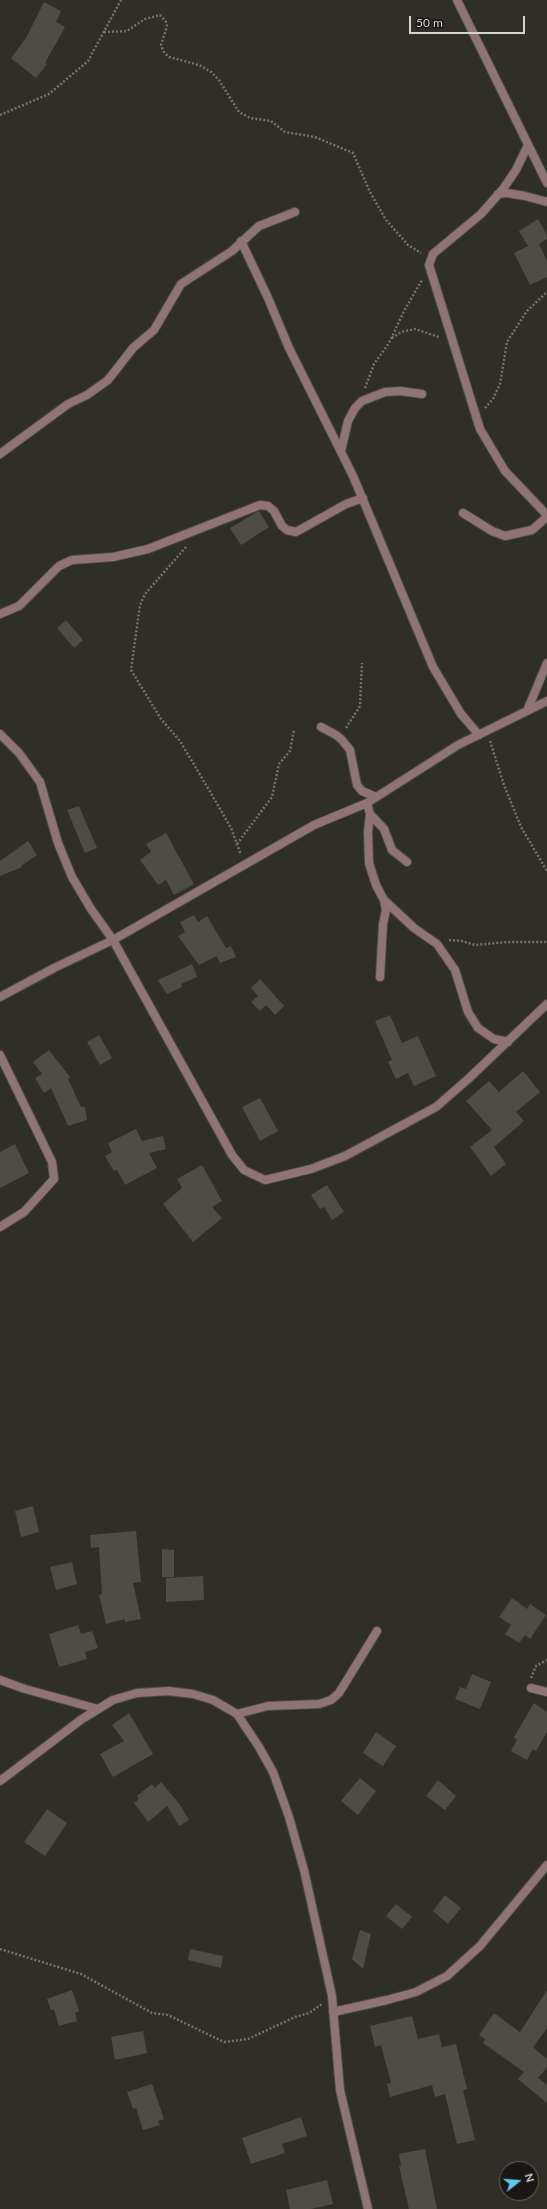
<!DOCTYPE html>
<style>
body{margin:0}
#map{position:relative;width:547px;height:2209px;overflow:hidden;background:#302f26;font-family:Lato,sans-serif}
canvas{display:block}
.north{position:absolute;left:499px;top:2161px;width:40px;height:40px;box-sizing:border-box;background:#181713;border:1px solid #64635e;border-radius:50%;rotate:73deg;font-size:11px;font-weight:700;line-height:16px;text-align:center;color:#d5d4cf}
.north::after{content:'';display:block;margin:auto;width:14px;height:18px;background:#64c5ee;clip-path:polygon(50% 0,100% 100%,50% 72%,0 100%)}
.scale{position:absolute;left:409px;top:16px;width:116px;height:18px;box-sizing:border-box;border:2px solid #d5d4cf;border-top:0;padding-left:5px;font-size:12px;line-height:14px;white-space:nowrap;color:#d5d4cf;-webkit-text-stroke:3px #181713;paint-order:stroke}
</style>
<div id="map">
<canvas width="547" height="2209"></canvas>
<div class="north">N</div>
<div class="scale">50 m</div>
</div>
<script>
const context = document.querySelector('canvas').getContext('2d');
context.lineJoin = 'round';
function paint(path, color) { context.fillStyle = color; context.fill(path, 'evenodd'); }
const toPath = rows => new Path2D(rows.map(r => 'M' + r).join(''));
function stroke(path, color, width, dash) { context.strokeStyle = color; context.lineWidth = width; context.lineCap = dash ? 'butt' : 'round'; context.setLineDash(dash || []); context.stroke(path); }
paint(toPath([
 [44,2,61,11,56,22,65,27,45,63,47,64,36,78,11,58,26,38],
 [538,219,547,235,547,239,539,244,547,261,547,277,530,285,514,253,528,246,519,231],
 [259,511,269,527,241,545,230,528],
 [66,620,83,640,74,648,57,628],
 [79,806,97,848,85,853,67,810],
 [166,833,194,884,174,895,166,880,158,885,140,860,151,852,146,844],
 [28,841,37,855,21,866,22,867,0,876,0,861],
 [194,915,198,922,207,916,226,948,231,946,236,957,220,963,217,956,199,965,178,936,185,932,180,922],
 [192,964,197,977,181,984,182,987,167,994,158,980],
 [260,979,284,1006,275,1015,266,1005,260,1011,251,1002,258,996,251,988],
 [390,1015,402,1043,418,1036,436,1076,414,1086,408,1073,396,1079,388,1062,392,1060,375,1021],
 [99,1035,112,1058,100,1065,87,1042],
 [49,1050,70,1077,68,1079,81,1107,85,1107,87,1120,68,1126,51,1088,44,1093,35,1078,42,1074,33,1062],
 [523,1071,540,1092,516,1112,524,1121,494,1147,506,1164,491,1176,470,1147,492,1130,466,1101,489,1081,499,1092],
 [260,1098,278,1131,260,1141,242,1107],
 [136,1129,142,1141,163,1136,166,1149,149,1153,157,1168,125,1185,117,1170,114,1171,105,1156,112,1152,108,1143],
 [15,1144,29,1173,0,1188,0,1152],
 [202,1165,222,1201,212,1207,222,1218,193,1242,163,1204,182,1188,177,1179],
 [327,1185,344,1212,332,1220,324,1207,320,1209,311,1195],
 [33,1506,39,1532,21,1537,15,1511],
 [136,1531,141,1582,133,1583,141,1619,125,1622,125,1619,106,1624,99,1595,102,1594,99,1547,91,1548,90,1535],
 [162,1549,174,1550,174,1577,162,1577],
 [72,1562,77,1584,56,1590,50,1567],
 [203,1576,204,1600,166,1602,166,1578],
 [512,1598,527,1609,530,1604,546,1615,530,1639,525,1635,519,1643,505,1634,511,1625,499,1617],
 [78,1625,81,1634,92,1631,98,1648,85,1652,87,1659,59,1667,49,1634],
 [472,1674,491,1682,480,1709,455,1699,460,1687,466,1689],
 [534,1703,547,1712,547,1732,536,1751,533,1749,527,1760,511,1751,517,1740,514,1737],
 [129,1713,153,1754,113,1777,100,1754,124,1741,112,1725],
 [376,1732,396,1746,383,1766,363,1753],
 [360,1778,376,1791,358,1815,341,1801],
 [438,1780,456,1796,445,1810,426,1796],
 [161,1782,181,1806,189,1820,179,1826,167,1806,148,1822,134,1803,139,1799,137,1796,152,1784,155,1788],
 [47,1809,67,1823,45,1856,24,1842],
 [445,1895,461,1908,448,1924,433,1911],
 [396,1904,412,1917,402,1929,386,1916],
 [360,1930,371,1934,363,1969,352,1959],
 [190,1949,223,1956,221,1968,188,1960],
 [72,1990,79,2011,75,2013,77,2021,59,2026,54,2009,51,2010,47,1999],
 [547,1990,547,2028,533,2047,547,2059,547,2067,538,2078,547,2085,547,2103,518,2079,524,2072,483,2043,485,2039,479,2035,494,2013,520,2032],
 [412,2016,418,2039,439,2034,442,2047,456,2044,467,2089,463,2090,475,2140,457,2144,445,2094,435,2097,432,2085,390,2097,387,2084,391,2083,381,2045,375,2047,370,2026],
 [143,2031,147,2053,115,2060,111,2037],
 [152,2084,164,2119,158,2121,160,2125,143,2130,136,2108,133,2109,127,2092],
 [301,2117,307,2136,282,2144,285,2153,251,2164,242,2138],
 [425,2149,437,2209,409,2209,399,2166,401,2166,399,2154],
 [327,2180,333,2204,311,2209,290,2209,286,2190]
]), '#4e4d43');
const street = toPath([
 [457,0,547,183],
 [528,145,516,170,503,189,481,214,433,254,429,265,480,429,505,471,547,515],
 [498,194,507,193,525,196,547,202],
 [241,241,268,298,289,348,353,476,433,667,461,714,479,735],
 [341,451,348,421,355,408,362,401,385,392,400,391,422,394],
 [0,454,68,404,87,395,108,380,133,348,154,330,181,284,232,251,259,226,295,212],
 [463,513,492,531,505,536,532,530,547,517],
 [0,614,19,606,59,566,72,560,113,557,148,549,260,505,268,506,274,511,282,526,287,530,296,532,346,504,363,498],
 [527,711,547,663],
 [321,727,336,735,342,740,350,750,357,785,362,791,376,797],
 [0,734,19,753,40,782,58,843,72,877,91,909,113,940,232,1155,244,1170,265,1180,311,1169,345,1156,436,1107,467,1080,547,1004],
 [367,803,370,814,368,832,369,863,376,885,384,900,386,910,383,924,380,977],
 [370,814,384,829,392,850,407,862],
 [384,900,414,928,437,944,455,970,468,1012,478,1028,494,1039,508,1042],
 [0,997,54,968,113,940,314,825,367,803,458,745,547,701],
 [0,1055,52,1162,54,1179,24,1212,0,1227],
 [0,1680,25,1689,98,1709],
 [531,1688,547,1692],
 [237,1714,268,1706,319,1704,331,1700,339,1693,377,1631],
 [0,1781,82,1719,113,1700,137,1693,169,1691,193,1694,213,1700,237,1714,259,1747,273,1772,289,1817,304,1870,332,1996,340,2090,368,2209],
 [333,2012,387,2000,416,1992,447,1976,480,1946,547,1865]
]);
stroke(street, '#4e4d44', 10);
stroke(toPath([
 [104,32,127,31,145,19,160,15,166,22,167,26,161,45,164,52,169,57,199,65,211,72,219,80,239,112,250,118,271,121,285,132,315,137,353,153,370,192,386,220,408,245,421,253],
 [0,115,49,94,88,61,121,0],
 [392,338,401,332,415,329,439,337],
 [365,388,374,364,389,343,404,311,422,280],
 [485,408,493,399,500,384,507,342,527,311,547,292],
 [186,547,145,594,140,605,131,670,161,719,180,741,212,795,231,828,241,855],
 [346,728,360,706,362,663],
 [490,741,504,785,521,827,547,871],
 [237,844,272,797,279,764,290,751,294,730],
 [449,940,462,941,475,945,507,942,547,942],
 [531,1678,536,1666,547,1660],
 [0,1949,81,1974,152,2013,168,2015,224,2042,248,2039,295,2017,309,2013,322,2004]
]), '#73726b', 2.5, [2, 2]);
stroke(street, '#907474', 8);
</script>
